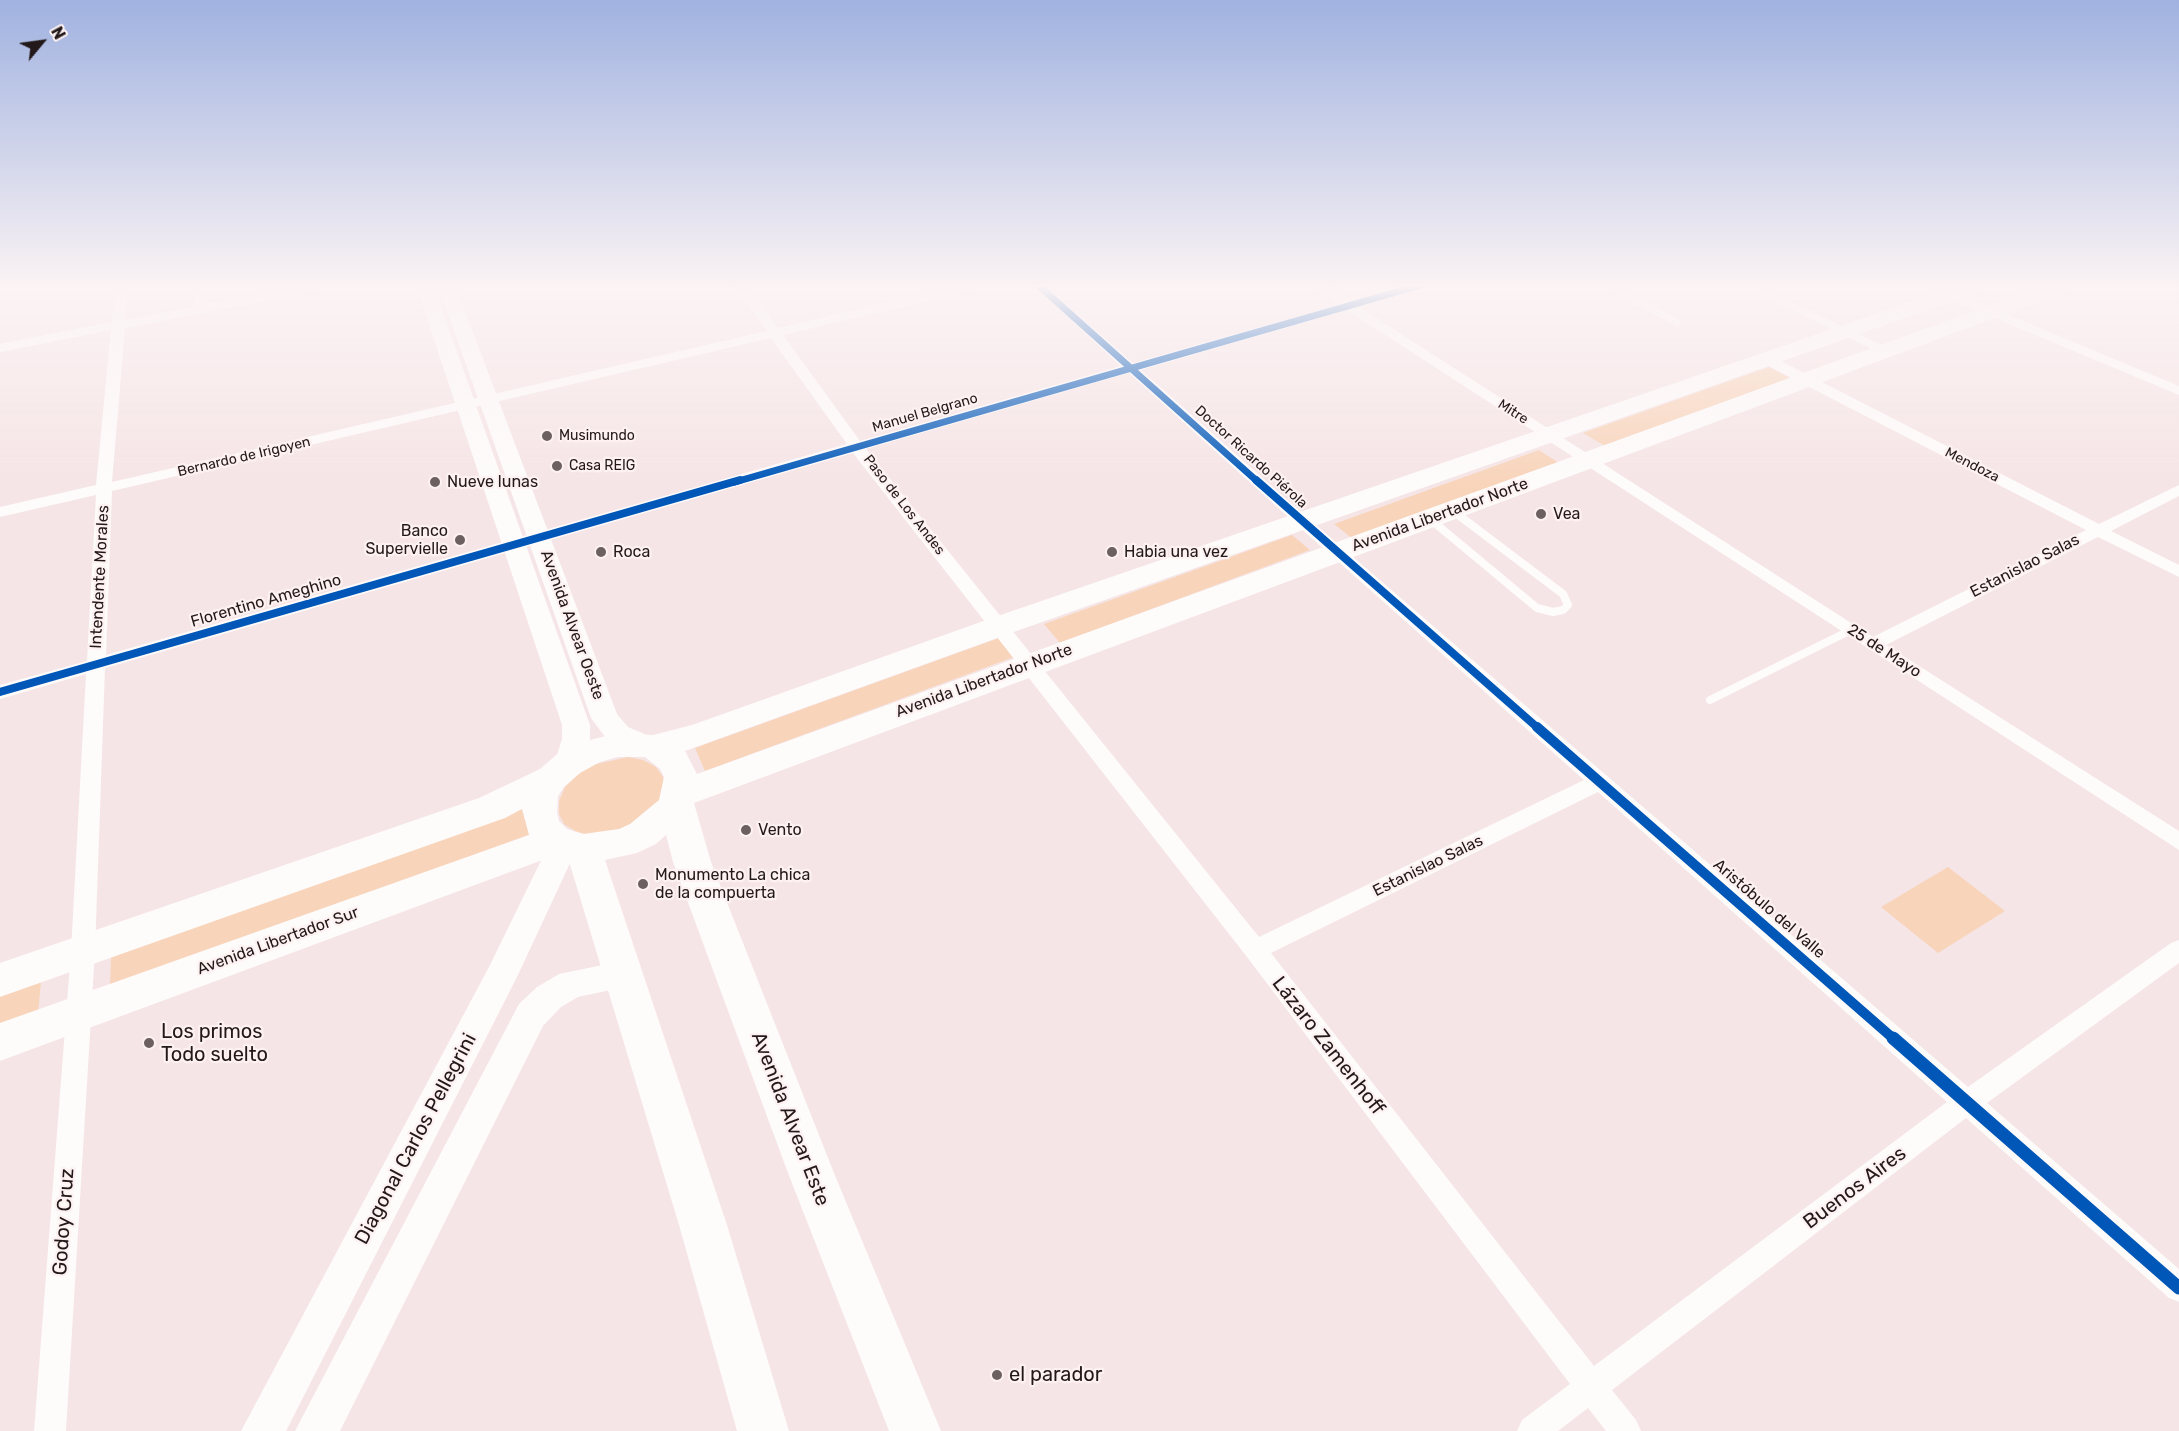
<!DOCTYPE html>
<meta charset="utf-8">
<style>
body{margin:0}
#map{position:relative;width:2179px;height:1431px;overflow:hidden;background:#f6e5e6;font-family:Rubik,sans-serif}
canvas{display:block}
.north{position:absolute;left:12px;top:12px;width:60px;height:60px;-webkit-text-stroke:4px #fdf1f1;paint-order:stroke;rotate:61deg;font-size:16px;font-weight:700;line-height:24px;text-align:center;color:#23191a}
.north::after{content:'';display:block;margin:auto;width:21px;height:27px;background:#23191a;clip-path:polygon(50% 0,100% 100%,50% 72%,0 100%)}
</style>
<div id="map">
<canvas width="2179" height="1431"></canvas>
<div class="north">N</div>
</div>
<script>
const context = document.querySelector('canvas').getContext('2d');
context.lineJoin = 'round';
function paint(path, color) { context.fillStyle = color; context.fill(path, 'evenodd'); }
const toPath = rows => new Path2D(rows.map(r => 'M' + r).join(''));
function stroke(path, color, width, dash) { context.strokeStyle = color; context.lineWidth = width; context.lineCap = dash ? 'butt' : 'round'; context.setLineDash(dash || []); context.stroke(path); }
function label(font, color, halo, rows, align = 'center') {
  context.font = font + ' Rubik,sans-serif'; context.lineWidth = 4.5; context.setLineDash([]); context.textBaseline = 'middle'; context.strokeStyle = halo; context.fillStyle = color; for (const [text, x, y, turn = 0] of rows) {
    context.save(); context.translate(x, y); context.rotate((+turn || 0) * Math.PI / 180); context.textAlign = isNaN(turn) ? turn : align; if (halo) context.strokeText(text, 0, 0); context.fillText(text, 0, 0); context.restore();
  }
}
paint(toPath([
 [1769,367,1790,378,1605,446,1583,433],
 [1539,450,1559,463,1353,539,1334,524],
 [1292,535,1310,550,1060,643,1044,624],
 [999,638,1014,657,705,771,695,748],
 [628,757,643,760,656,767,663,777,665,788,661,801,624,831,589,835,575,831,564,824,559,814,559,801,565,787,577,775,592,765],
 [523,808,531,834,110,988,111,957],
 [1948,867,2005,911,1938,953,1881,907],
 [41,981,38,1014,0,1028,0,995]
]), '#f8d4ba');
stroke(toPath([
 [197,285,198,309],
 [1607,285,1677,322]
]), '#fefbfb', 7);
stroke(toPath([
 [1430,519,1537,608,1553,612,1563,610,1568,605,1563,594,1453,511],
 [1710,700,1851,630]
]), '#fefbfb', 8);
paint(toPath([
 [116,285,128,285,125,320,305,285,329,285,323,289,125,328,112,482,767,331,734,285,746,285,778,328,963,285,984,285,982,288,783,335,860,441,1121,366,1032,285,1045,285,1133,363,1338,305,1311,285,1325,285,1350,301,1408,285,1427,285,1425,288,1359,307,1873,637,2086,530,1761,362,1761,356,1771,356,2099,524,2179,485,2179,496,2111,531,2179,565,2179,577,2098,537,1886,645,2179,831,2179,850,1347,310,1141,370,1309,519,1968,1087,2171,943,2179,940,2179,963,1987,1103,2179,1269,2179,1302,2169,1298,1966,1118,1612,1390,1636,1420,1641,1431,1606,1431,1588,1408,1558,1431,1517,1431,1522,1420,1570,1384,1247,957,853,453,105,668,95,951,66,1431,34,1431,71,951,86,674,0,699,0,685,87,661,96,495,0,517,0,507,96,485,111,330,0,352,0,344,112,322,116,285],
 [771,338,847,444,106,655,112,491,771,338],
 [1129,373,1297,525,1584,780,1259,937,866,449,1129,373],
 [1598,792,1947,1102,1594,1366,1271,953,1598,792],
 [1742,285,1757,285,1894,351,1887,355,1882,354,1742,285],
 [1951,291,2179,386,2179,395,1947,298,1945,295,1951,291]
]), '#fefbfb');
paint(toPath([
 [416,285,433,285,590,725,590,739,578,771,568,774,558,771,554,764,562,739,562,725,416,285],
 [438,285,455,285,617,714,628,727,654,738,658,745,654,752,644,755,608,741,591,718,438,285],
 [564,832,575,836,579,844,517,977,286,1431,241,1431,489,967,553,836,564,832],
 [622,961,634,965,638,975,634,985,578,997,561,1007,543,1026,340,1431,295,1431,519,1004,537,987,559,974,622,961]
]), '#fefbfb');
paint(toPath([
 [1960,285,1991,285,1987,289,1011,633,685,751,697,774,2046,285,2076,285,2072,289,694,803,711,862,834,1173,941,1431,889,1431,788,1173,673,862,666,835,656,844,637,853,605,860,727,1225,789,1431,737,1431,679,1225,568,858,556,855,0,1061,0,1023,529,835,522,809,505,818,0,997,0,963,479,798,540,769,556,755,578,743,618,733,653,735,692,725,989,619,1960,285],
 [618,757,645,757,660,769,664,777,659,800,630,824,619,829,583,834,567,829,559,821,557,812,558,796,564,787,580,773,600,762,618,757]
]), '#fefbfb');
stroke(toPath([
 [1038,285,1258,482],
 [735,482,1421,285]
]), '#0057b8', 7);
stroke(toPath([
 [1256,480,1539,729],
 [0,692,740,480]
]), '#0057b8', 8);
stroke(toPath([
 [1537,727,1895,1040]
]), '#0057b8', 10);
stroke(toPath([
 [1893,1038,2179,1288]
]), '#0057b8', 13);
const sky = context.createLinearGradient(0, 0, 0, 485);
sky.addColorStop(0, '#a0b2e0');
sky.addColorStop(0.59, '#fbf3f4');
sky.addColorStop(1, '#fbf3f400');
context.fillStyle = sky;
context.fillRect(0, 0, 2179, 485);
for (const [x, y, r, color] of [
 [547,436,6,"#6d6061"],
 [557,466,6,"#6d6061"],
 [435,482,6,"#6d6061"],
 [1541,514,6,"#6d6061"],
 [460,540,6,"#6d6061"],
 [601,552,6,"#6d6061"],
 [1112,552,6,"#6d6061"],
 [746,830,6,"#6d6061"],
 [643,884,6,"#6d6061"],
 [149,1043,6,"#6d6061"],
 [997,1375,6,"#6d6061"]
]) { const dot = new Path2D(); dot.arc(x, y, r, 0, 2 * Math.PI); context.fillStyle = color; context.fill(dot); stroke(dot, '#fdf1f1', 2); }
label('14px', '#23191a', '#fdf1f1', [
 ["Mitre",1513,412,33],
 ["Manuel Belgrano",925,413,-16],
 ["Bernardo de Irigoyen",244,457,-13],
 ["Doctor Ricardo Piérola",1251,457,42],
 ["Mendoza",1972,465,27],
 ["Paso de Los Andes",904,505,52]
]);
label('14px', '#23191a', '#fdf1f1', [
 ["Musimundo",559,436],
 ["Casa REIG",569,466]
], 'left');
label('16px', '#23191a', '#fdf1f1', [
 ["Nueve lunas",447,482],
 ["Vea",1553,514],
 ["Banco",448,531,"right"],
 ["Supervielle",448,549,"right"],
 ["Roca",613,552],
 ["Habia una vez",1124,552],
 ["Vento",758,830],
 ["Monumento La chica",655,875],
 ["de la compuerta",655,893]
], 'left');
label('16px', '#23191a', '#fdf1f1', [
 ["Avenida Libertador Norte",1440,515,-20],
 ["Estanislao Salas",2025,566,-27],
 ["Intendente Morales",100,577,-87],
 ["Florentino Ameghino",266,601,-16],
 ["Avenida Alvear Oeste",572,625,70],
 ["25 de Mayo",1884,651,33],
 ["Avenida Libertador Norte",984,681,-20],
 ["Estanislao Salas",1428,866,-26],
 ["Aristóbulo del Valle",1769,909,41],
 ["Avenida Libertador Sur",278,941,-20]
]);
label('20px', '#23191a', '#fdf1f1', [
 ["Los primos",161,1032],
 ["Todo suelto",161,1055],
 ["el parador",1009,1375]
], 'left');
label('20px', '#23191a', '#fdf1f1', [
 ["Lázaro Zamenhoff",1328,1046,52],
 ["Avenida Alvear Este",790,1119,69],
 ["Diagonal Carlos Pellegrini",416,1139,-62],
 ["Buenos Aires",1855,1188,-37],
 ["Godoy Cruz",64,1222,-86]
]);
</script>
